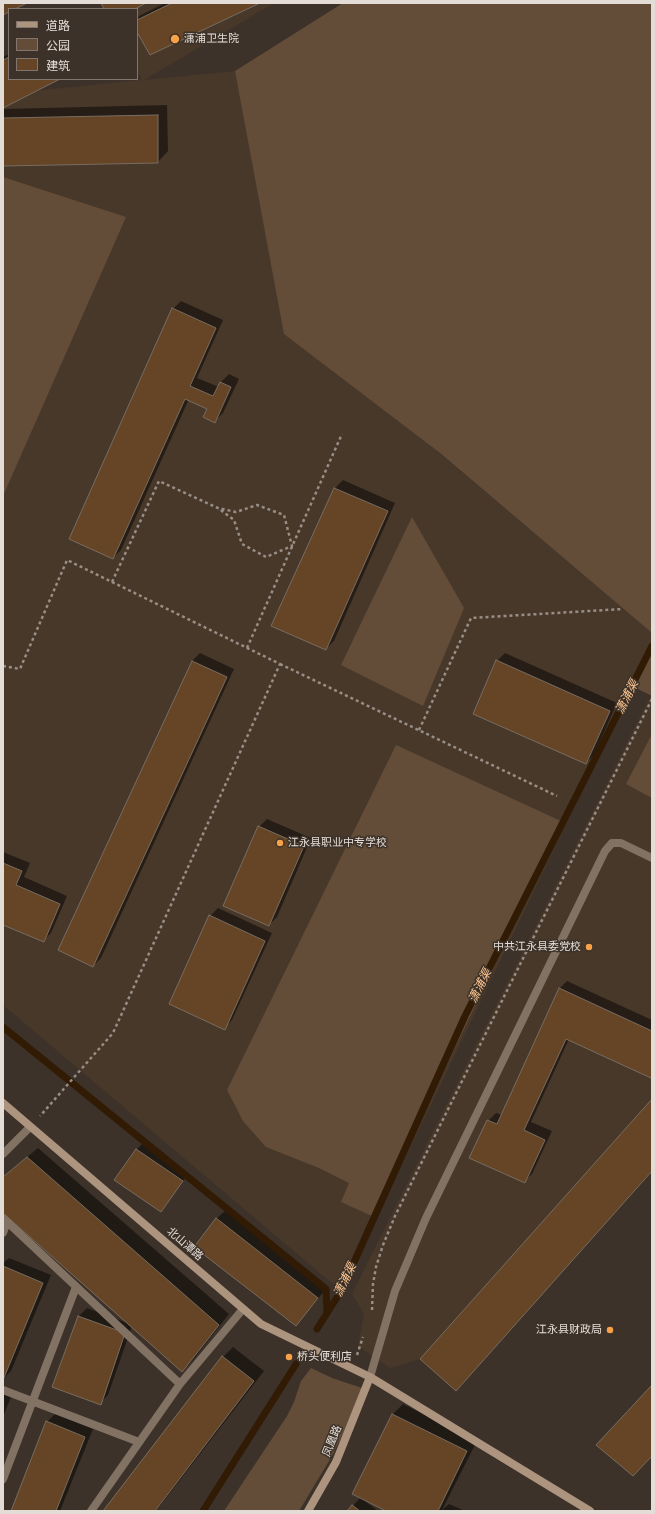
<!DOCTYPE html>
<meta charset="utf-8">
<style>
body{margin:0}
#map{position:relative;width:655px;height:1514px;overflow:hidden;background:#3d3229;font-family:"Public Sans","Noto Sans SC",sans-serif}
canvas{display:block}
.frame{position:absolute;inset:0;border:4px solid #e4ddd7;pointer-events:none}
.legend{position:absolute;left:8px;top:8px;width:130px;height:72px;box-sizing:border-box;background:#3d3229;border:1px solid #80766f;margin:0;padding:5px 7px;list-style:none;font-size:12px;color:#e4ddd7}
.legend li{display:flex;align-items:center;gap:8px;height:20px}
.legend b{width:20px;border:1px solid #80766f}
</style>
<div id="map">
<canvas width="655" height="1514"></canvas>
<div class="frame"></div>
<ul class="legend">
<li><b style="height:5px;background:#ad947e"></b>道路</li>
<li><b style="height:11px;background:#634d39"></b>公园</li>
<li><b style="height:11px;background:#654525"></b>建筑</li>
</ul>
</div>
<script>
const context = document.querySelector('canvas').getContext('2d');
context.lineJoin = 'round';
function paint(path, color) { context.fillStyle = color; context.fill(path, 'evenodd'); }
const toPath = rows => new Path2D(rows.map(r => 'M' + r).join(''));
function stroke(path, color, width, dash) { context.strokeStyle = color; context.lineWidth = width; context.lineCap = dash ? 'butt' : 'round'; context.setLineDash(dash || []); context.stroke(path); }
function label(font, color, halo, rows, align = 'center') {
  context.font = font + ' "Public Sans","Noto Sans SC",sans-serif'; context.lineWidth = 3; context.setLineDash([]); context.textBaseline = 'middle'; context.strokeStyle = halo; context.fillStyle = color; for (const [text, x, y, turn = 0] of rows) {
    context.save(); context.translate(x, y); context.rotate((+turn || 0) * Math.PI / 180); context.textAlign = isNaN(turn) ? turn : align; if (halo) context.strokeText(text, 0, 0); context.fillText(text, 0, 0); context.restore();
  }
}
paint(toPath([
 [101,3,274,3,144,80,235,71,289,326,652,633,652,646,341,1291,3,1005,3,94,142,80,137,70,137,9,104,9],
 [651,695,652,695,652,1099,420,1359,390,1368,358,1346,364,1314,352,1294]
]), '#48382a');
paint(toPath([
 [343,3,652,3,652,633,440,453,284,334,235,71],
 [3,177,126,217,3,496],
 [412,517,464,608,423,706,341,665],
 [652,646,652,696,632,686],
 [652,734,652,798,626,784],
 [396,745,563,822,374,1217,341,1202,349,1183,319,1168,266,1147,243,1121,227,1090],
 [311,1368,332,1378,365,1389,332,1456,299,1511,224,1511,287,1416,294,1402,301,1381]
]), '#634d39');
paint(toPath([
 [165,3,258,3,137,30,137,18,141,15],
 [9,54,9,79,58,79,3,106,3,57],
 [167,105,168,151,158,162,3,165,3,109],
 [181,301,223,320,197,378,219,387,221,382,229,374,239,379,223,413,215,421,208,408,189,399,121,550,113,558,173,309],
 [343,480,395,503,334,641,326,649,272,625,335,488],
 [200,653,234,669,101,958,93,966,192,661],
 [505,653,617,703,594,755,586,763,497,661],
 [267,819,311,838,277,917,269,925,259,827],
 [3,852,30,863,24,877,67,896,51,933,43,941,3,924],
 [218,908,272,933,232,1020,225,1028,210,916],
 [567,981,652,1020,652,1075,651,1076,569,1039,531,1122,552,1131,532,1174,524,1182,488,1121,496,1113,502,1115,559,989],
 [652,1101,652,1171,456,1390],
 [142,1144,187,1175,166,1205,161,1210,116,1180,137,1149],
 [38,1148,229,1314,193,1360,182,1371,132,1326,108,1395,100,1403,79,1316,87,1308,130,1324,3,1212,3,1177],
 [225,1211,326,1289,296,1325,195,1246,217,1218],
 [9,1258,51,1275,11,1371,3,1379,3,1263],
 [233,1347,264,1371,156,1511,104,1511,223,1357],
 [3,1388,13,1392,3,1417],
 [403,1404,477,1441,442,1510,449,1504,465,1511,388,1511,364,1500,378,1511,348,1511,361,1497,354,1494,393,1414],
 [55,1414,93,1429,60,1511,12,1511,47,1422]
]), '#0007');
stroke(toPath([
 [3,1027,326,1289,327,1312],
 [317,1329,341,1291,465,1016,652,646],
 [203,1511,296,1364]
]), '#321b04', 7);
const building = toPath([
 [3,3,27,3,15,9,9,9,9,12,3,15,3,3],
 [101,3,146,3,135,9,104,9,101,3],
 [172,3,260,3,150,55,137,32,137,20,172,3],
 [9,57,9,79,60,79,3,108,3,60,9,57],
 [158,115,158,163,3,166,3,118,158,115],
 [172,308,216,328,190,386,213,396,220,382,231,387,215,423,203,417,207,409,185,399,113,559,69,539,172,308],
 [334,488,388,511,326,650,271,626,334,488],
 [496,660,610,711,586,764,473,714,496,660],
 [192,661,227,677,93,967,58,950,192,661],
 [258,826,304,846,269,926,223,906,258,826],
 [3,863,22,871,16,885,60,904,44,942,3,925,3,863],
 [209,915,265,941,225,1030,169,1004,209,915],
 [559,988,652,1031,652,1075,651,1078,566,1039,524,1130,545,1140,525,1183,469,1158,487,1120,497,1124,559,988],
 [652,1099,652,1171,456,1391,420,1359,652,1099],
 [136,1149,183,1181,161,1212,114,1180,136,1149],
 [27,1157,219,1325,182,1372,3,1213,3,1177,27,1157],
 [216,1218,318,1298,296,1326,194,1247,216,1218],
 [3,1266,43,1283,3,1380,3,1266],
 [78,1316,125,1333,101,1405,52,1387,78,1316],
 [222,1356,254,1381,155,1511,103,1511,222,1356],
 [652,1385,652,1456,633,1476,596,1445,652,1385],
 [392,1414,467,1451,438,1511,386,1511,352,1494,392,1414],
 [46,1421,85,1437,56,1511,11,1511,46,1421],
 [352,1505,360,1511,347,1511,352,1505]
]);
paint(building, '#654525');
stroke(building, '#786c61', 1);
stroke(toPath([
 [112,582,159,481,218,508,236,512,257,505,284,515,292,546,266,557,242,544,234,520,218,508],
 [247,648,342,434],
 [280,664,557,796],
 [3,666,20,669,67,560,280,664,113,1033,40,1116],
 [419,730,471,618,623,609],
 [372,1310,373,1284,376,1267,383,1245,395,1216,652,699],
 [357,1355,363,1337]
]), '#978e87', 2.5, [3, 3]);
stroke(toPath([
 [3,1154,30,1127],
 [3,1218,180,1384,243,1309],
 [3,1233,7,1222],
 [370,1377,395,1291,426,1218,605,851,612,843,621,843,652,858],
 [3,1390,139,1442],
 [3,1479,76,1287],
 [91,1511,180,1384]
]), '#827264', 8);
stroke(toPath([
 [3,1103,261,1324,370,1377,590,1511],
 [308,1511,336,1462,370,1377]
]), '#ad947e', 8);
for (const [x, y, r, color] of [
 [175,39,5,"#f7a248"],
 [280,843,4,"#f7a248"],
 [589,947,4,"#f7a248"],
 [610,1330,4,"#f7a248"],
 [289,1357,4,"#f7a248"]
]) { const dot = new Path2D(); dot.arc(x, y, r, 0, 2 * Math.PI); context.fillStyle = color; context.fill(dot); stroke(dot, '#3d3229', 1.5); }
label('11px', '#e4ddd7', '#3d3229', [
 ["潇浦卫生院",184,39],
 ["江永县职业中专学校",288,843],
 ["中共江永县委党校",581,947,"right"],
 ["江永县财政局",602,1330,"right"],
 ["桥头便利店",297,1357]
], 'left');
label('11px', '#e4ddd7', '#3d3229', [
 ["北山潭路",185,1244,41],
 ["凤凰路",332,1441,-68]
]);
label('italic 12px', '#ffc692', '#3d3229', [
 ["潇浦渠",627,697,-63],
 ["潇浦渠",480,986,-63],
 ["潇浦渠",345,1280,-64]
]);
</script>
